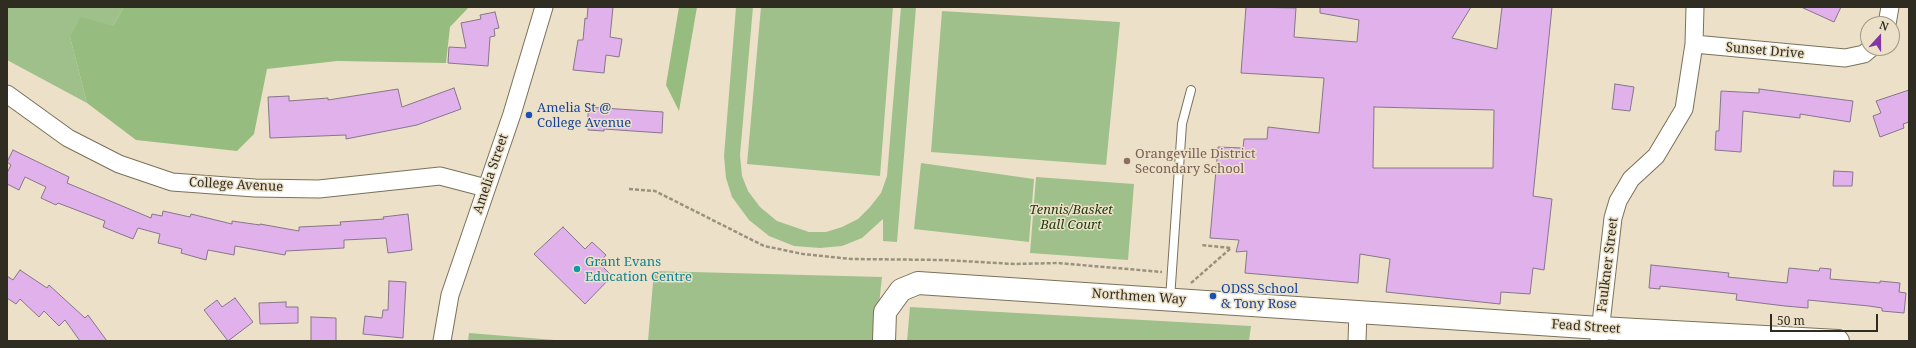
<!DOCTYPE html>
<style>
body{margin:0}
#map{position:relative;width:1916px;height:348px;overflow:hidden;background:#ece1c8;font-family:"Noto Serif",serif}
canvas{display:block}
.frame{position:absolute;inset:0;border:8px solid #2f2c22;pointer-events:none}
.north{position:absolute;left:1860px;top:16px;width:40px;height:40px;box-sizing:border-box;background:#ece1c8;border:1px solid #a09986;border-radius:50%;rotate:21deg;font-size:11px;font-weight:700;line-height:16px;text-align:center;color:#2f2c22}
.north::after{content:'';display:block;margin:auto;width:14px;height:18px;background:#8436a7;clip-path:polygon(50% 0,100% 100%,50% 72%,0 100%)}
.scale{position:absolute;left:1770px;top:314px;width:108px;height:18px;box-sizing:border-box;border:2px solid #2f2c22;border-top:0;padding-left:5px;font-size:12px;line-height:14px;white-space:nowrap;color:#2f2c22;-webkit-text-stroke:3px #ece1c8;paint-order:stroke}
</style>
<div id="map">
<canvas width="1916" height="348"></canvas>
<div class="frame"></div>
<div class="north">N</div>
<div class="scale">50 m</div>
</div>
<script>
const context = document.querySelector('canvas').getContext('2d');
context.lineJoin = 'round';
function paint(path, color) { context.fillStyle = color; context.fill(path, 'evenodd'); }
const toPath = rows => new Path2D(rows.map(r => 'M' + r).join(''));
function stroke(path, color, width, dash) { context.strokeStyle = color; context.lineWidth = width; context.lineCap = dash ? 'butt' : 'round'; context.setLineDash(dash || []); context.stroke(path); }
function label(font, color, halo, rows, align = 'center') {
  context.font = font + ' "Noto Serif",serif'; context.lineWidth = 3; context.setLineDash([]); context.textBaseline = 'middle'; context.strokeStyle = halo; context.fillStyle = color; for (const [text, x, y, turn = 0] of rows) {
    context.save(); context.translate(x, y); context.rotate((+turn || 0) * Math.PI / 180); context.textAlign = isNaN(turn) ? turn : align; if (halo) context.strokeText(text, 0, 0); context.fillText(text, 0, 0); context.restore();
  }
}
paint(toPath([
 [7,7,124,7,113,26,70,37,87,103,7,60],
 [736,7,753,7,740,155,742,176,748,191,760,207,777,221,809,232,826,232,842,227,858,219,870,207,881,193,887,176,901,7,916,7,897,242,883,241,883,219,862,238,842,246,820,248,794,246,769,236,749,220,732,197,726,178,724,156],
 [761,7,893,7,880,176,747,164],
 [942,11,1120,22,1106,165,931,152],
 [921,163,1034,179,1029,242,914,229],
 [1036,177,1134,184,1128,260,1030,253],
 [654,271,882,277,875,341,648,341],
 [910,307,1251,326,1249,341,907,341],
 [469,333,567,341,468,341]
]), '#9fc08b');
paint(toPath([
 [124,7,469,7,450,27,446,63,337,61,267,69,254,134,237,151,136,140,87,103,70,37,81,17,113,26],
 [679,7,697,7,679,111,666,85]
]), '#97bc80');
const building = toPath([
 [588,7,613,7,610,37,622,39,619,57,606,55,604,73,573,70,578,40,583,40,585,18,587,19,588,7],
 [1246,7,1296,8,1294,37,1357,42,1359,20,1320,13,1320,7,1471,7,1452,38,1497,49,1502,7,1552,7,1533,196,1552,199,1544,270,1533,268,1530,294,1501,292,1500,304,1386,292,1390,259,1360,254,1358,283,1245,273,1247,251,1236,252,1239,240,1210,238,1218,147,1243,148,1244,139,1267,139,1268,127,1319,133,1324,78,1241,73,1246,7],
 [1374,107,1494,110,1493,168,1373,168,1374,107],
 [1801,7,1841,7,1834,22,1801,7],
 [495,12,499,28,494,29,495,36,490,37,488,66,448,63,449,47,466,48,461,23,481,19,480,15,495,12],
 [1615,84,1634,87,1630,111,1612,109,1615,84],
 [454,88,461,109,417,125,346,139,346,135,270,138,268,97,289,96,289,101,328,98,328,100,398,89,402,107,454,88],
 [1759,89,1853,101,1850,122,1800,114,1800,118,1743,111,1741,152,1715,150,1716,131,1719,131,1721,91,1759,93,1759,89],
 [1909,90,1909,122,1903,124,1904,128,1880,137,1873,116,1881,113,1876,101,1909,90],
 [588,107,663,112,662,133,604,129,604,131,588,130,588,107],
 [13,150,69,177,67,183,151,218,152,214,162,216,163,211,190,217,191,214,232,224,232,221,260,225,260,224,299,231,299,227,341,225,340,222,384,219,383,217,408,214,412,250,388,253,386,238,344,240,344,248,286,251,285,255,235,246,234,255,208,250,206,260,181,253,182,249,158,243,160,234,138,228,133,239,103,227,105,221,58,203,56,205,41,198,46,187,25,177,19,190,7,184,7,173,11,165,7,162,13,150],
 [1834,171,1853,172,1852,186,1833,186,1834,171],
 [563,227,585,249,592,242,606,255,599,263,612,276,585,304,534,254,563,227],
 [1651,265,1729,273,1728,277,1787,283,1789,268,1819,271,1820,268,1831,269,1830,279,1880,283,1880,281,1900,283,1899,292,1906,293,1904,313,1882,311,1882,308,1869,306,1808,300,1808,308,1785,306,1736,300,1737,294,1660,286,1660,289,1649,288,1651,265],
 [20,270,47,288,49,285,85,318,88,315,107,341,80,341,65,320,59,326,44,311,39,317,20,299,16,304,7,298,7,276,13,280,20,270],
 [389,281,406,282,403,338,363,334,365,316,382,318,383,310,388,310,389,281],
 [235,298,253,322,228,341,204,310,217,300,222,307,235,298],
 [286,302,286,307,298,307,298,323,260,324,259,303,286,302],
 [311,317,336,318,336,341,311,341,311,317]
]);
paint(building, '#e0b1ea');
stroke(building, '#86768a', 1);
const lane = toPath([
 [1170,299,1182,124,1191,90]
]);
const street = toPath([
 [1887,24,1890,7],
 [1694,44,1845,58,1864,54,1871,48],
 [7,94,68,138,119,164,172,182,255,188,319,189,440,176,486,188],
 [442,341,450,295,512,114,544,7],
 [1357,341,1358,311],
 [1599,341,1613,218,1618,201,1631,179,1656,156,1684,109,1694,44,1695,7]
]);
const secondary = toPath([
 [884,341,885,312,901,290,918,283,1600,328,1838,341]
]);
stroke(lane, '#7a715a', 10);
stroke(street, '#7a715a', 19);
stroke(secondary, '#7a715a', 24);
stroke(toPath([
 [629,189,655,191,764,246,803,254,851,259,944,260,1015,264,1058,263,1162,272],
 [1191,283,1231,248,1201,245]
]), '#99927f', 2.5, [4, 2]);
stroke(lane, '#fff', 8);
stroke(street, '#fff', 17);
stroke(secondary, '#fff', 22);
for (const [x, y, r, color] of [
 [529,115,4,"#1a4fb4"],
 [1127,161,4,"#8d6e63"],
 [577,269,4,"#0f9aa8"],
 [1213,296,4,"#1a4fb4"]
]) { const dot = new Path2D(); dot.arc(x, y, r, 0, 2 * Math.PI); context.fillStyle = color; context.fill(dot); stroke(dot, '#ece1c8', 1.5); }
label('13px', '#2f2c22', '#ece1c8', [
 ["Sunset Drive",1765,51,5],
 ["Amelia Street",491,174,-71],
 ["College Avenue",236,185,3],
 ["Faulkner Street",1608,265,-83],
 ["Northmen Way",1139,297,4],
 ["Fead Street",1586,327,4]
]);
label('13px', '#164399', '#ece1c8', [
 ["Amelia St @",537,108],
 ["College Avenue",537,123],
 ["ODSS School",1221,289],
 ["& Tony Rose",1221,304]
], 'left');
label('13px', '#785e54', '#ece1c8', [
 ["Orangeville District",1135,154],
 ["Secondary School",1135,169]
], 'left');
label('italic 13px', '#223a0f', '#ece1c8', [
 ["Tennis/Basket",1071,210],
 ["Ball Court",1071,225]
]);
label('13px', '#0d838f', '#ece1c8', [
 ["Grant Evans",585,262],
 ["Education Centre",585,277]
], 'left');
</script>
